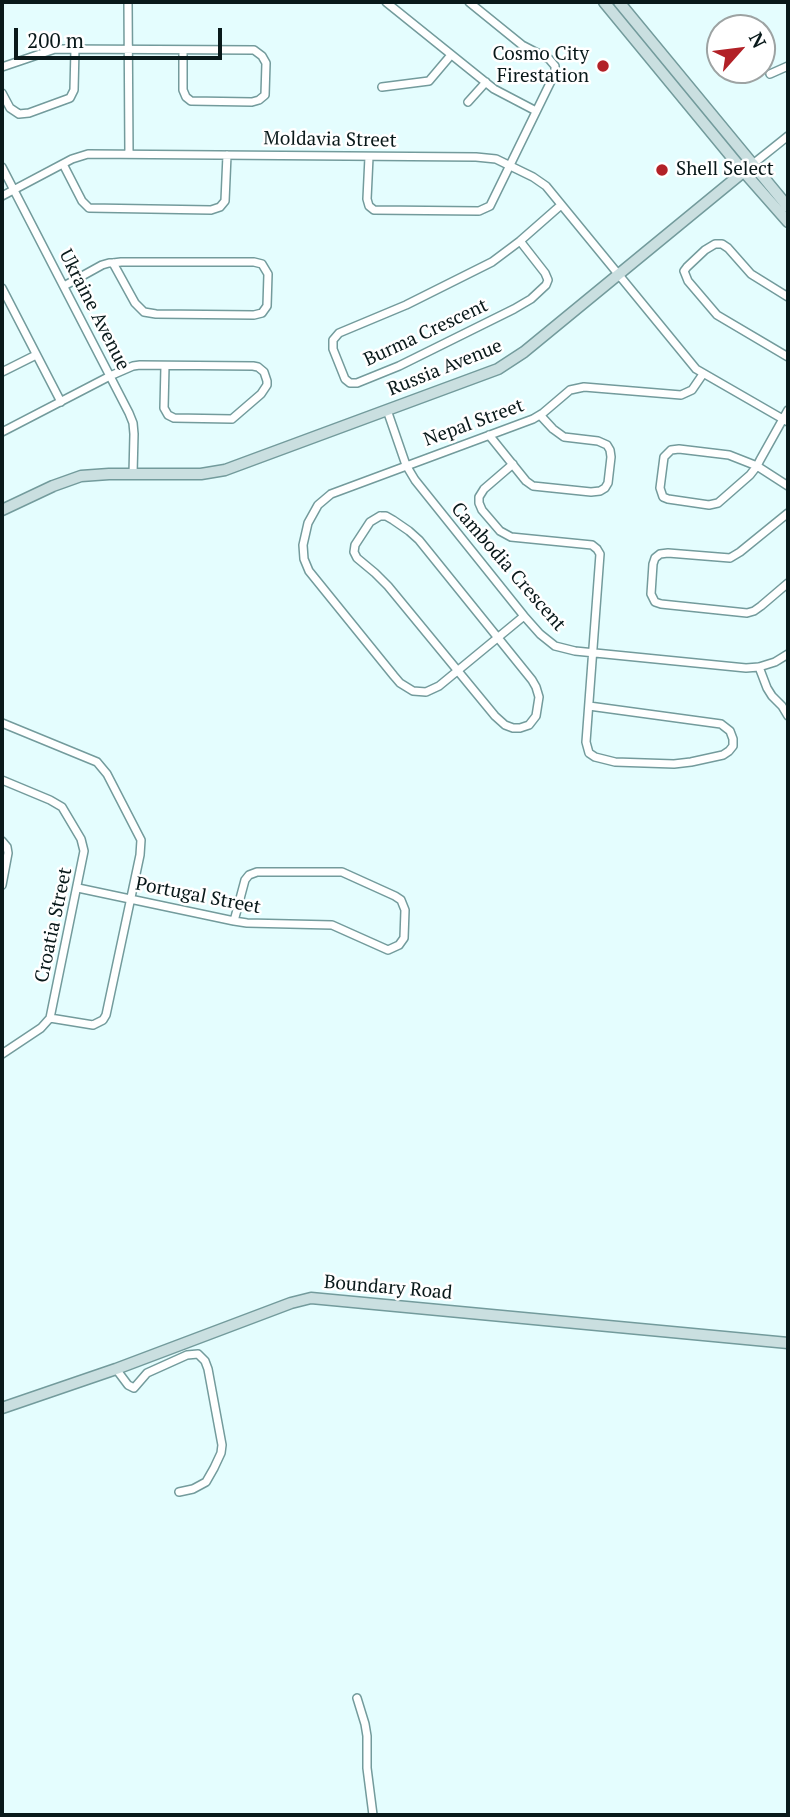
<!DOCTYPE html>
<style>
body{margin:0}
#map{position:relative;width:790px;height:1817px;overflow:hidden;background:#e4fdfe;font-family:"PT Serif",serif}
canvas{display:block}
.frame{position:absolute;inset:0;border:4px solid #09191a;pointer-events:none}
.north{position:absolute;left:706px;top:14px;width:70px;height:70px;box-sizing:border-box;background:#fff;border:2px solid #9da3a3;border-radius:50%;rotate:62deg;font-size:19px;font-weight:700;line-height:28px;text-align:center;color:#09191a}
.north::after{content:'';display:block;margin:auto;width:24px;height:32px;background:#b22127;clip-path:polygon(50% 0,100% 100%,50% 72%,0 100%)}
.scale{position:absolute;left:14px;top:28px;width:208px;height:32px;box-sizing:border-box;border:4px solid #09191a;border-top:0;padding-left:9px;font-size:21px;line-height:24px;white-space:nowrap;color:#09191a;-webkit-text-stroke:5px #fff;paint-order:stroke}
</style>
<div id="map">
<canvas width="790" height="1817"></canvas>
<div class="frame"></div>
<div class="north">N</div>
<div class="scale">200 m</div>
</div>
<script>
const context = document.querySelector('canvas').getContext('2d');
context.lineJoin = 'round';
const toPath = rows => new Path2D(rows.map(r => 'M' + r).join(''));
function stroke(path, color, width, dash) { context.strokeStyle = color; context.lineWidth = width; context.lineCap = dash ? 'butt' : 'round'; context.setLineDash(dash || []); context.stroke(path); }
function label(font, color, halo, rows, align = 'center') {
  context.font = font + ' "PT Serif",serif'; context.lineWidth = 5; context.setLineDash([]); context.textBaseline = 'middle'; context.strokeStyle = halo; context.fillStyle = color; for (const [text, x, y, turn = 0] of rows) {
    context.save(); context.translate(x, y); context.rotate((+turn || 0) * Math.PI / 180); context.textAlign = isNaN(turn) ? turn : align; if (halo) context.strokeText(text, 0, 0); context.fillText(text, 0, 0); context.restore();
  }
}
const street = toPath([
 [128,2,129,154],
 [386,2,494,89,536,111],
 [2,67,55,49,254,50,262,56,266,63,265,95,259,100,252,102,191,101,186,97,183,90,183,50],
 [770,74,788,66],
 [382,87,429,81,451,55],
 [2,93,10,108,19,114,29,113,70,98,74,90,75,49],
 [468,102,486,82],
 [369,157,367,199,369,206,374,210,479,211,490,206,555,73,555,66,549,59,522,45,469,2],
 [63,164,82,201,89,208,211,210,220,207,225,201,227,155],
 [753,164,788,136],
 [2,167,129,413,133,423,134,434,133,474],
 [2,196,72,159,88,154,476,157,496,159,533,177,546,186,696,369,788,422],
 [520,241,545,273,548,280,546,285,531,299,514,309,399,366,357,383,350,383,345,379,333,349,333,340,339,333,406,305,492,262,520,241,561,205],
 [64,286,102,265,109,263,113,263,121,262,254,262,262,264,268,274,267,306,262,313,254,315,156,314,144,312,135,303,113,263],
 [2,288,61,402],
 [788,297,751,274,728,248,722,244,715,244,705,250,687,267,684,271,688,281,717,315,788,357],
 [2,372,36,355],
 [387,410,406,465,415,480,524,616,540,634,555,646,575,651,746,668,759,667,775,662,788,654],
 [788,410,760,460,757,466,750,475,718,503,709,505,668,499,663,497,660,488,664,457,671,450,679,449,729,455,757,466,788,486],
 [2,432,110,376,133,366,140,365,253,366,258,367,264,372,267,381,267,385,261,394,232,419,174,418,168,415,164,408,165,366],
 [489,435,526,481,533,486,591,492,600,491,605,488,608,483,611,457,610,450,607,445,598,441,564,437,553,429,540,415],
 [513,464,484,489,479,497,479,503,482,510,500,531,511,537,592,545,597,549,600,554,586,742,589,753,595,757,615,762,674,764,691,762,723,755,729,751,733,746,733,739,730,731,721,724,589,706],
 [788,513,740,552,730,558,668,553,660,554,655,558,653,564,651,594,655,602,661,604,747,613,754,611,761,606,788,583],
 [380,516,386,516,393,520,409,531,419,540,532,680,536,687,539,697,536,716,529,725,520,728,513,728,505,725,495,716,388,586,375,573,357,558,354,552,355,545,370,522,380,516],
 [524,616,439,686,426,692,413,691,400,683,394,676,309,571,304,559,303,545,308,523,318,505,331,494,533,419,543,413,570,390,584,387,681,395,692,390,703,374],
 [759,667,767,688,772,696,782,706,788,716],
 [2,723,97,762,107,774,141,840,140,855,106,1015,103,1020,93,1025,50,1018],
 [2,780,50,800,62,807,81,839,84,851,50,1018,41,1028,2,1054],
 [2,841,7,847,8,853,2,885],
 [78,888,234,921,247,923,332,925,388,950,399,945,404,938,405,910,401,900,395,896,342,872,257,872,249,875,245,880,234,921],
 [116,1369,128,1385,134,1388,147,1373,187,1355,198,1354,205,1361,208,1369,222,1445,221,1453,214,1468,206,1482,193,1489,179,1492],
 [357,1698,365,1724,367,1736,367,1768,373,1815]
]);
const secondary = toPath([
 [604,2,744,172,788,222],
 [619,2,788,207],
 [2,510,53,486,81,476,109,474,201,474,225,470,498,369,524,352,753,164],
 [2,1408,116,1369,291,1303,311,1298,788,1343]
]);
stroke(street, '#739b9c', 10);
stroke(secondary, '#739b9c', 13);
stroke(street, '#fff', 7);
stroke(secondary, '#cadfe0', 10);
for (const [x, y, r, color] of [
 [603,66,7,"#b22127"],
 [662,170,7,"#b22127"]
]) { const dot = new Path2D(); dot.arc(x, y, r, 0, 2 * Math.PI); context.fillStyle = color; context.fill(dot); stroke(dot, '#fff', 2.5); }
label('19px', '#09191a', '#fff', [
 ["Cosmo City",589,55],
 ["Firestation",589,77],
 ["Shell Select",676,170,"left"]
], 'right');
label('19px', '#09191a', '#fff', [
 ["Moldavia Street",330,140,1],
 ["Ukraine Avenue",94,310,63],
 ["Burma Crescent",426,333,-25],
 ["Russia Avenue",445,368,-22],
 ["Nepal Street",474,423,-20],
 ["Cambodia Crescent",508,567,49],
 ["Portugal Street",198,896,11],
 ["Croatia Street",54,925,-78],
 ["Boundary Road",388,1288,5]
]);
</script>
